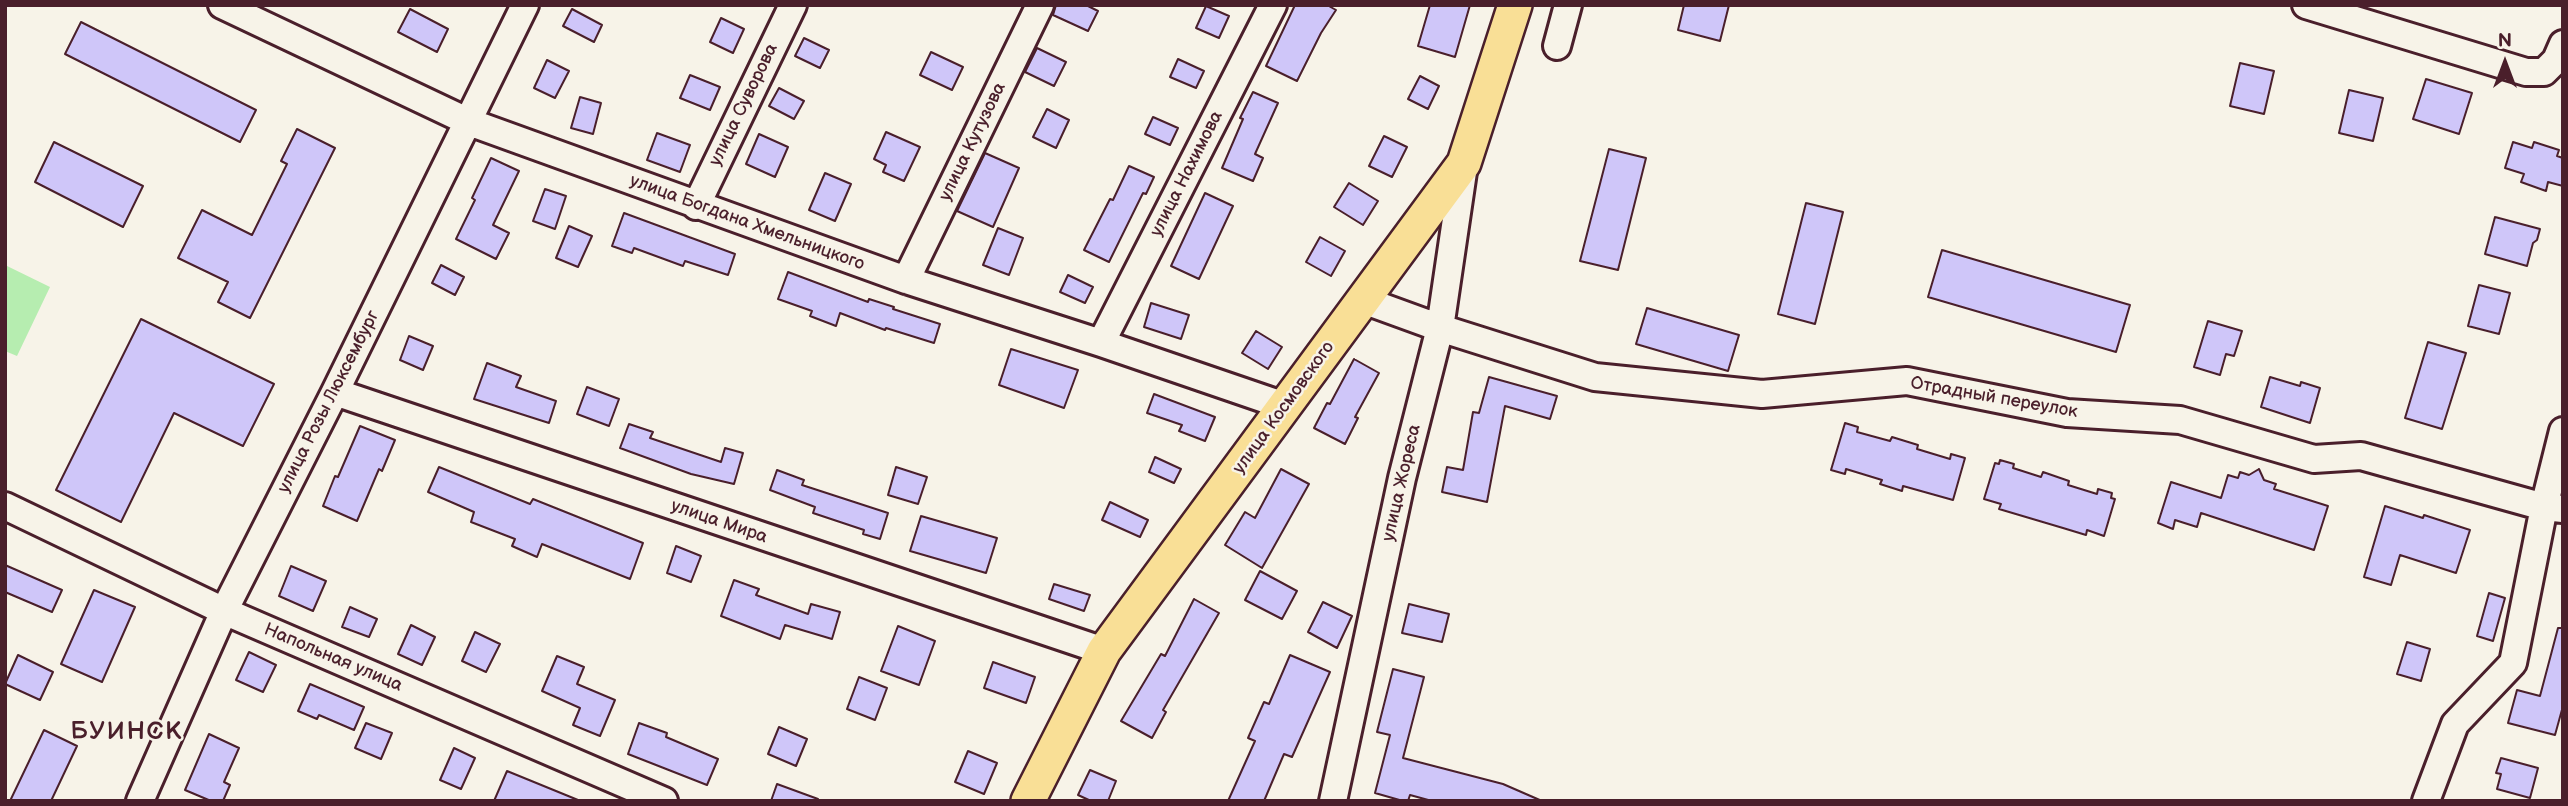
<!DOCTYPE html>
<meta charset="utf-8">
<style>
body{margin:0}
#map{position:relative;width:2568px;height:806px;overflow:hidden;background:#f7f3e8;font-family:"Balsamiq Sans",sans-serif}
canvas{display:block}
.frame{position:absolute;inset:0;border:7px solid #4a1f2b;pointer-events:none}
.north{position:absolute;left:2470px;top:28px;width:70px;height:70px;-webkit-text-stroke:5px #f7f3e8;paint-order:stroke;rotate:0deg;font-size:19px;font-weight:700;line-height:28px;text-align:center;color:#4a1f2b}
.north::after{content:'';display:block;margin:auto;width:24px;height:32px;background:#4a1f2b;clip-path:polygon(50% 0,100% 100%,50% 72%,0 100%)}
</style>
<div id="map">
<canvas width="2568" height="806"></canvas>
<div class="frame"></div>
<div class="north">N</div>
</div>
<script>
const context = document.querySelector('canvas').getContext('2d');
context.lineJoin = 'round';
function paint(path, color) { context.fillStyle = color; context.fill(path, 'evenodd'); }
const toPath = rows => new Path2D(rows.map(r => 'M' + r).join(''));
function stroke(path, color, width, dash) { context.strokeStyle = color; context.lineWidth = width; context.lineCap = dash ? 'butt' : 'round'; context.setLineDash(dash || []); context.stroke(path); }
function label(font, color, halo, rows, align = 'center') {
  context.font = font + ' "Balsamiq Sans",sans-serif'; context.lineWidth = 5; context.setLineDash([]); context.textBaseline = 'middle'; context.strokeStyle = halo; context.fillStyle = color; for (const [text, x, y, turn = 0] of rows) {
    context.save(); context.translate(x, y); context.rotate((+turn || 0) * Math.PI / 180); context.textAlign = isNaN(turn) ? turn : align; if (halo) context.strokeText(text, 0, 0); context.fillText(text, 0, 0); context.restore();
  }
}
paint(toPath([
 [5,265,50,287,17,356,5,351]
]), '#b6edb0');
const building = toPath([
 [1056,5,1086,5,1098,11,1088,31,1053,15,1056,5],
 [1295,5,1327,5,1336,10,1321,33,1297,81,1266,66,1295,5],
 [1430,5,1470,5,1455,57,1418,46,1430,5],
 [1684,5,1729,5,1720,41,1678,30,1684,5],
 [1206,6,1229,16,1219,38,1196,28,1206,6],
 [410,9,448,29,437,52,398,32,410,9],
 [572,9,602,25,594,42,563,26,572,9],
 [721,18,744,29,733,53,710,42,721,18],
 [81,22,256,110,240,142,65,54,81,22],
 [804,38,829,50,820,68,795,56,804,38],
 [1037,48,1066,62,1054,86,1025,72,1037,48],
 [931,52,963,67,952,90,920,75,931,52],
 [1178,59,1204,71,1196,88,1170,77,1178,59],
 [547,60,569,71,555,98,534,88,547,60],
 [2240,63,2274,71,2264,114,2230,106,2240,63],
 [690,75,720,87,710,110,680,98,690,75],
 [1420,76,1439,86,1428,109,1408,99,1420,76],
 [2426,79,2472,93,2459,134,2413,119,2426,79],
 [779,88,804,101,794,119,769,106,779,88],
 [2349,90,2383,98,2373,141,2339,133,2349,90],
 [1253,92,1278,103,1255,154,1263,158,1253,181,1222,168,1243,119,1240,118,1253,92],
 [580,97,601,103,593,134,571,128,580,97],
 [1047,109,1069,120,1056,148,1033,137,1047,109],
 [1153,117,1178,128,1170,145,1145,134,1153,117],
 [297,129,335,148,250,318,218,302,228,282,178,258,202,210,252,235,287,164,281,161,297,129],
 [886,132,920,147,904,181,883,172,886,165,874,159,886,132],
 [657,133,690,145,680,172,647,160,657,133],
 [759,134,788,147,775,177,746,164,759,134],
 [1384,136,1407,147,1392,177,1369,166,1384,136],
 [54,142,143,186,123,227,35,182,54,142],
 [2513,142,2532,148,2534,142,2559,150,2557,156,2563,158,2563,186,2548,182,2546,191,2521,182,2524,174,2505,168,2513,142],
 [1609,149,1646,158,1618,270,1580,261,1609,149],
 [985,153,1019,168,993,227,957,211,985,153],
 [491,158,519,171,493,225,509,233,496,259,456,239,475,200,472,198,491,158],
 [1129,166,1154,177,1146,194,1143,193,1109,262,1084,250,1110,199,1113,200,1129,166],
 [825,173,851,184,835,221,809,210,825,173],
 [1349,183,1378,201,1363,225,1334,207,1349,183],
 [545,189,566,196,555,229,533,221,545,189],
 [1205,193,1233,206,1199,279,1171,266,1205,193],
 [1806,203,1843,212,1815,324,1778,314,1806,203],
 [624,213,735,254,728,275,685,261,683,266,634,248,632,253,612,246,624,213],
 [2495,217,2540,229,2537,240,2533,243,2527,266,2485,254,2495,217],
 [569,226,592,236,578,267,556,258,569,226],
 [998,228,1023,238,1009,275,983,265,998,228],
 [1320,237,1345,251,1331,276,1306,262,1320,237],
 [1942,250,2130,305,2116,352,1928,297,1942,250],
 [441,265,464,277,455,295,432,283,441,265],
 [788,272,868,302,869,299,894,307,893,309,940,324,934,343,886,328,885,330,840,313,836,326,810,316,812,311,778,299,788,272],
 [1068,275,1093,287,1085,303,1060,292,1068,275],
 [2479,285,2510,293,2499,334,2468,326,2479,285],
 [1151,303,1189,315,1181,339,1144,327,1151,303],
 [1647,308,1739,335,1728,371,1636,344,1647,308],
 [141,319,274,384,243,446,174,413,121,522,56,490,141,319],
 [2208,321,2242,331,2234,356,2226,354,2220,375,2194,367,2208,321],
 [1256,331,1282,347,1268,369,1242,353,1256,331],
 [409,336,433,346,423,370,400,360,409,336],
 [2428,342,2466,353,2442,429,2405,418,2428,342],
 [1011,349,1078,370,1064,408,999,385,1011,349],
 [1354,359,1379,373,1355,417,1358,418,1345,444,1314,428,1327,403,1330,404,1354,359],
 [487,363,521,376,516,387,556,401,549,423,474,399,487,363],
 [1489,377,1557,396,1550,419,1505,406,1487,502,1442,492,1447,467,1463,470,1473,412,1479,413,1489,377],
 [2270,377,2300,386,2301,382,2320,388,2310,423,2261,407,2270,377],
 [587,387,619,399,609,426,577,414,587,387],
 [1154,394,1215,417,1205,441,1179,431,1182,425,1147,413,1154,394],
 [1845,423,1858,427,1857,432,1890,441,1892,437,1918,445,1917,449,1950,459,1951,454,1965,458,1953,500,1903,486,1902,491,1880,484,1882,480,1846,469,1845,474,1831,470,1845,423],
 [629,424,653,432,650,438,721,462,725,448,743,453,734,484,691,474,620,448,629,424],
 [360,426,395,440,382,471,379,469,357,521,323,506,335,476,338,477,360,426],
 [1155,457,1181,469,1174,483,1149,472,1155,457],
 [2000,460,2014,464,2013,468,2041,477,2043,472,2069,481,2068,485,2097,494,2098,489,2112,493,2111,498,2115,499,2104,536,2087,530,2086,535,2063,528,1999,509,2001,504,1984,499,1995,463,1999,464,2000,460],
 [439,467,530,504,533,499,643,543,630,579,542,544,537,557,512,546,515,539,471,522,474,512,428,492,439,467],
 [896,467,927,477,918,504,888,495,896,467],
 [1281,469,1309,484,1262,568,1225,545,1245,512,1255,518,1281,469],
 [2259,469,2264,480,2276,484,2274,489,2328,506,2314,550,2201,513,2197,527,2175,520,2173,529,2158,523,2171,482,2221,498,2228,475,2238,478,2240,472,2249,475,2259,469],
 [777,470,804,480,802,485,888,513,880,539,863,534,864,530,813,513,815,507,770,490,777,470],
 [1110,502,1148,520,1140,537,1102,520,1110,502],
 [2385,506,2423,518,2424,515,2470,530,2456,573,2400,555,2391,585,2364,577,2385,506],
 [921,516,997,538,986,573,910,551,921,516],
 [676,546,701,556,691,582,667,573,676,546],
 [5,565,62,590,52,612,5,592,5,565],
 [291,566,326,581,313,611,279,596,291,566],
 [1260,571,1297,591,1282,619,1245,600,1260,571],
 [734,580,759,589,756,595,808,614,811,604,840,612,832,639,785,625,780,639,721,616,734,580],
 [1054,584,1090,595,1084,611,1049,599,1054,584],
 [94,590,135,607,102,682,61,664,94,590],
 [2489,593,2505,598,2493,641,2477,636,2489,593],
 [1194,599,1219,613,1163,710,1166,712,1152,738,1121,721,1161,654,1165,656,1194,599],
 [1323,602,1352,616,1337,648,1308,632,1323,602],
 [1409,604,1449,614,1442,642,1402,633,1409,604],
 [350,607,377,619,369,637,342,627,350,607],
 [411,625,435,637,422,665,398,654,411,625],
 [898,626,935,641,919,685,881,671,898,626],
 [2558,628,2563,628,2563,706,2555,735,2508,723,2517,690,2540,696,2558,628],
 [475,632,500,644,486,672,462,661,475,632],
 [2407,642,2430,649,2421,681,2397,674,2407,642],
 [249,652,276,665,263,692,236,680,249,652],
 [18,655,53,672,40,700,5,684,18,655],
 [1290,655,1330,672,1292,757,1284,754,1264,801,1228,801,1255,741,1248,738,1264,702,1269,704,1290,655],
 [557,656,584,667,577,684,615,700,600,736,573,725,580,708,542,691,557,656],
 [993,662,1035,677,1026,703,984,688,993,662],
 [1393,669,1424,677,1403,758,1503,784,1542,801,1432,801,1410,795,1408,801,1403,801,1375,793,1390,735,1377,732,1393,669],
 [859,677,887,688,875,720,847,709,859,677],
 [310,684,364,707,354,730,319,715,317,719,298,711,310,684],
 [366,723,392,733,381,759,355,748,366,723],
 [639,723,667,733,666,737,718,759,707,785,628,754,639,723],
 [779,727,807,739,796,766,768,754,779,727],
 [44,730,77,746,51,801,10,801,44,730],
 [209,734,239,748,224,782,230,785,223,801,211,801,185,790,209,734],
 [454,748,475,758,461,789,440,780,454,748],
 [968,751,997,763,984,794,955,782,968,751],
 [2501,758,2538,768,2530,798,2497,789,2501,774,2496,773,2501,758],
 [1090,770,1116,781,1108,801,1091,801,1078,795,1090,770],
 [507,771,578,800,578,801,494,801,507,771],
 [777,784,818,799,817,801,771,801,777,784]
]);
paint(building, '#cfc6f9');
stroke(building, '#4a1f2b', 2);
const minor = toPath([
 [222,5,469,122,906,280,1101,343,1285,406],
 [2306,5,2526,72,2544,72,2556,60,2563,44],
 [1557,46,1568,5],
 [696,206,793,5],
 [906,280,1040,5],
 [1363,300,1440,328,1595,377,1762,394,1907,381,2067,413,2180,420,2314,459,2361,456,2544,507,2563,509],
 [1101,343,1273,5],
 [335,392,1104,651],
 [5,506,224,611,664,801],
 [140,801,224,611,335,392,525,5],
 [1333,801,1402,478,1440,328,1464,165],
 [2426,801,2455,724,2513,663,2544,507,2563,431]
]);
const major = toPath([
 [1028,801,1104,651,1464,163,1515,5]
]);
stroke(minor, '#4a1f2b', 32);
stroke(major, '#4a1f2b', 38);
stroke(minor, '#f7f3e8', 26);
stroke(major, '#f9df96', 33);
label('18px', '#4a1f2b', '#f7f3e8', [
 ["улица Суворова",744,105,-64],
 ["улица Кутузова",973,142,-64],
 ["улица Нахимова",1187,174,-63],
 ["улица Богдана Хмельницкого",747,223,20],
 ["Отрадный переулок",1994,398,10],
 ["улица Розы Люксембург",329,402,-63],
 ["улица Космовского",1284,408,-54],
 ["улица Жореса",1402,483,-77],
 ["улица Мира",719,522,19],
 ["Напольная улица",333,658,23]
]);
context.letterSpacing = '2px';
label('bold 24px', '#4a1f2b', '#f7f3e8', [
 ["БУИНСК",127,733]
]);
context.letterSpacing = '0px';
</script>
